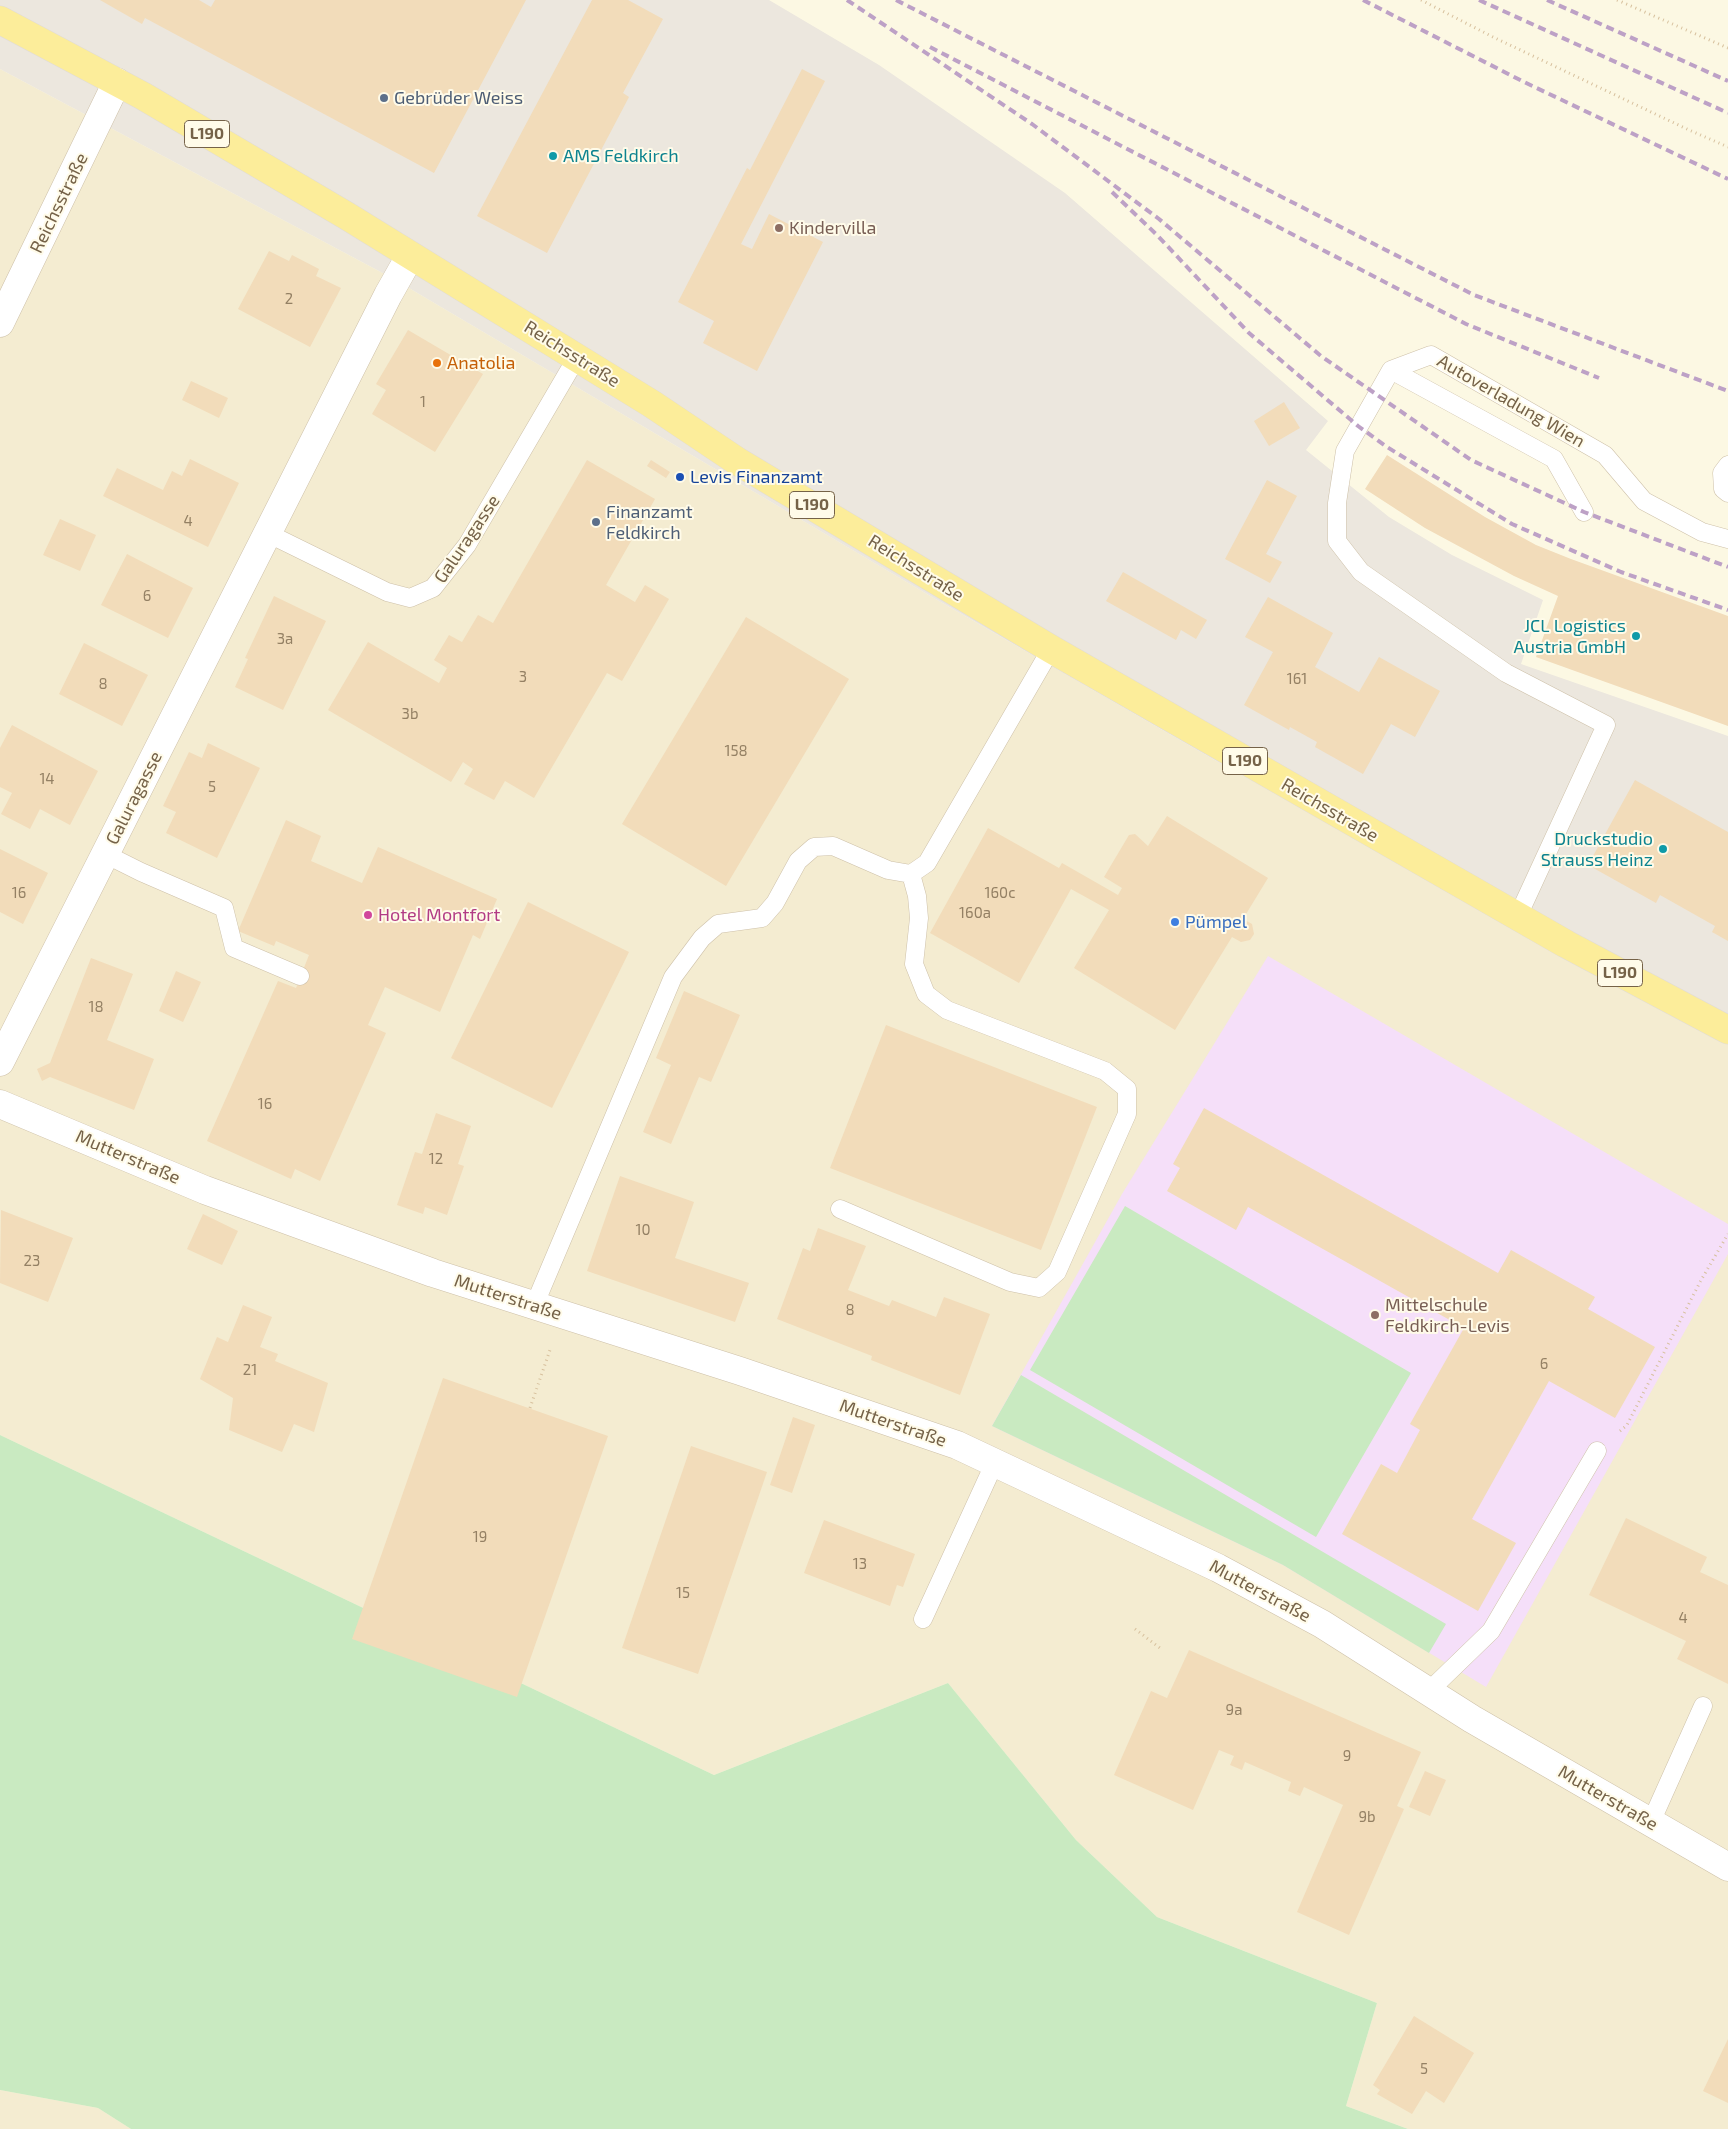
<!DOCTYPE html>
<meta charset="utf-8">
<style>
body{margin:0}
canvas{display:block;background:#fcf8e3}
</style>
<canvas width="1728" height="2129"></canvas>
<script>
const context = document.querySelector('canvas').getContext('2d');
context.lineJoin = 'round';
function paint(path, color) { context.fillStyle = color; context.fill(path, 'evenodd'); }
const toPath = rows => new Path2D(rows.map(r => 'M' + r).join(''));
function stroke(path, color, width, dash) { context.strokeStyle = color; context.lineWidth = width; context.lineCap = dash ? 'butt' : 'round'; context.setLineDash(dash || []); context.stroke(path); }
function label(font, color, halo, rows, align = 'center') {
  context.font = font + ' "Exo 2",sans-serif'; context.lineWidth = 4; context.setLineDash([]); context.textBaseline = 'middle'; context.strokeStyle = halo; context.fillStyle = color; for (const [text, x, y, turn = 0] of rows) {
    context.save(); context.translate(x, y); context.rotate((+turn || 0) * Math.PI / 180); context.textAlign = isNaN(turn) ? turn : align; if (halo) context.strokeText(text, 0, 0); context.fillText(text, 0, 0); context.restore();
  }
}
paint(toPath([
 [0,69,392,278,932,597,1232,770,1728,1025,1728,2129,1408,2129,1346,2106,1377,2003,1157,1917,1076,1840,948,1683,714,1775,0,1435],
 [0,2090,98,2108,131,2129,0,2129]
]), '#f4ecd1');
paint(toPath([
 [0,0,769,0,879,65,1065,193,1328,421,1306,450,1389,517,1452,555,1543,600,1521,664,1728,736,1728,1027,1232,770,932,597,392,278,0,69]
]), '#ece7de');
paint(toPath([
 [1268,956,1728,1224,1728,1254,1486,1687,1283,1565,992,1426,1122,1194]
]), '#f5dff9');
paint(toPath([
 [1125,1206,1411,1373,1316,1537,1030,1370],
 [1021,1375,1446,1624,1429,1653,1283,1565,992,1426],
 [0,1435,714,1775,948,1683,1076,1840,1157,1917,1377,2003,1346,2106,1408,2129,131,2129,98,2108,0,2090]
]), '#c9eac1');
paint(toPath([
 [100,0,199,0,211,7,215,0,526,0,434,173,145,18,142,24],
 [592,0,628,0,663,19,623,93,629,97,547,253,477,216],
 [802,69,825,81,741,244,752,249,769,214,823,242,757,371,703,343,714,321,678,302,747,168,750,170],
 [269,251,289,261,292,255,319,269,316,276,341,288,310,347,238,309],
 [408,330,483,374,435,452,372,414,386,390,376,384],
 [191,381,228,398,219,418,182,400],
 [1284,402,1300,428,1269,446,1254,421],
 [1387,455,1485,517,1536,545,1571,559,1728,616,1728,726,1536,657,1558,596,1514,576,1425,528,1365,489],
 [190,459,239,483,208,547,103,496,117,468,163,490,172,471,182,476],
 [587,460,655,499,606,585,635,602,645,585,669,599,622,681,607,673,534,798,505,781,494,800,464,784,473,769,463,762,451,782,328,710,368,642,439,683,447,668,434,660,449,635,462,642,478,615,493,623],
 [651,460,670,472,666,478,647,466],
 [1267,480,1297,496,1266,554,1282,562,1270,583,1225,559],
 [60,519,96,535,80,571,43,555],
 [127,554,193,588,168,638,101,605],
 [1123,572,1207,620,1196,639,1181,630,1176,640,1106,601],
 [274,596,326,621,283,710,235,687,248,659,245,658],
 [1268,597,1333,633,1315,667,1359,692,1379,657,1440,691,1415,737,1391,724,1363,774,1315,747,1317,742,1290,727,1289,730,1244,705,1273,652,1245,637],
 [746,617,849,679,726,886,622,824],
 [84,643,148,675,122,726,59,694],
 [12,725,98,771,70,825,40,809,30,829,1,814,12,793,0,787,0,748],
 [208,743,260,768,217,858,166,833,176,812,163,806,189,752,202,758],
 [1635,780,1728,832,1728,941,1712,932,1715,926,1660,895,1656,903,1588,865],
 [1167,816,1268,878,1243,919,1252,924,1254,934,1250,940,1241,942,1232,937,1175,1030,1074,968,1109,910,1071,889,1019,983,930,933,988,828,1059,868,1062,863,1118,895,1122,888,1104,877,1129,835,1135,834,1148,846],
 [286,820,321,836,311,861,362,883,378,847,497,899,480,939,473,935,440,1012,385,987,368,1025,386,1033,320,1181,295,1169,291,1179,207,1141,278,981,296,988,309,955,276,941,274,946,238,931],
 [0,849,48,873,23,924,0,912],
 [528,902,629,952,552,1108,451,1058],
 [91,958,133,974,107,1040,154,1059,134,1110,50,1077,42,1081,37,1069,50,1063],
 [176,971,201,982,183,1022,159,1011],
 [684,991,740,1015,711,1082,699,1077,671,1144,643,1132,671,1065,656,1058],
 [886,1025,1097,1107,1041,1250,830,1168],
 [1204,1108,1498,1273,1511,1250,1595,1297,1588,1309,1655,1347,1615,1418,1549,1381,1472,1519,1516,1543,1478,1611,1342,1534,1381,1464,1397,1473,1420,1430,1410,1424,1464,1328,1248,1207,1236,1230,1167,1191,1180,1168,1173,1164],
 [436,1113,471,1126,458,1164,464,1166,447,1215,425,1207,423,1214,397,1205,415,1152,422,1154],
 [620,1176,694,1202,675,1258,749,1283,735,1322,587,1271],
 [1,1210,73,1238,48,1302,0,1283],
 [203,1214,238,1231,222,1265,187,1249],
 [818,1228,866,1246,848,1290,889,1306,892,1300,936,1317,944,1297,990,1314,960,1395,871,1360,872,1356,777,1319,803,1248,810,1251],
 [243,1305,272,1317,260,1347,278,1354,275,1361,328,1383,314,1432,294,1424,282,1452,229,1430,233,1398,200,1379,217,1337,228,1342],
 [443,1378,608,1436,517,1697,352,1639],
 [793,1417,815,1425,792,1493,770,1485],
 [691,1446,767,1472,698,1674,622,1648],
 [1626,1518,1707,1557,1700,1572,1728,1585,1728,1684,1677,1659,1686,1641,1589,1595],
 [824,1520,915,1554,903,1587,897,1585,890,1606,804,1573],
 [1189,1650,1421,1752,1397,1806,1404,1809,1349,1935,1297,1912,1343,1805,1304,1787,1300,1796,1288,1791,1291,1782,1245,1762,1242,1770,1230,1765,1234,1756,1219,1750,1193,1810,1114,1775,1151,1691,1167,1698],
 [1425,1771,1446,1780,1430,1816,1409,1807],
 [1414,2016,1474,2053,1444,2103,1426,2091,1412,2114,1377,2094,1380,2090,1373,2085],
 [1728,2039,1728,2103,1703,2091]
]), '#f2dcba');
const lane = toPath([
 [1391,370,1345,451,1337,503,1337,541,1361,572,1506,673,1606,725,1518,916],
 [1728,465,1722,473,1723,489,1728,493],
 [1584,512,1554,459,1391,370,1431,355,1605,455,1644,501,1702,532,1728,539],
 [267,533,387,592,410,598,433,588,467,545,577,357],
 [105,854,141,872,224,908,234,948,300,976],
 [840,1209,1010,1282,1039,1288,1057,1272,1127,1114,1127,1089,1105,1071,947,1010,926,994,914,964,919,918,917,896,911,874],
 [534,1306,673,977,702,938,718,924,762,918,775,903,798,861,814,847,833,846,888,870,911,874,927,863,1051,649],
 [923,1619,995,1462],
 [1429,1691,1491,1631,1597,1451],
 [1651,1822,1703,1706]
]);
const street = toPath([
 [0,323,117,82],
 [0,1062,388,295,410,256],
 [0,1104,205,1190,433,1273,740,1371,957,1445,1218,1568,1322,1624,1472,1719,1728,1867]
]);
const primary = toPath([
 [0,20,143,96,347,216,652,404,737,461,1051,649,1566,944,1728,1030]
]);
stroke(lane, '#cec1a9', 19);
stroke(street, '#cec1a9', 29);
stroke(primary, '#e1dcd7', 29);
stroke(toPath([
 [1421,0,1493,37,1689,130,1728,147],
 [1617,0,1728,48],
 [530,1408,551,1347],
 [1620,1431,1627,1425,1700,1282,1728,1234],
 [1135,1629,1160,1648]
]), '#d7c09d', 3, [1, 4]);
stroke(lane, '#fff', 18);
stroke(street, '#fff', 28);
stroke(primary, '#fced9a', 28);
stroke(toPath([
 [847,0,1032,124,1159,219,1321,356,1471,460,1584,512,1728,567],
 [896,0,1474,295,1728,391],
 [1363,0,1524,82,1728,179],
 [1479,0,1728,113],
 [1547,0,1728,81],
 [930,47,1466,324,1599,378],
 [1112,192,1157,235,1249,333,1358,426,1387,447,1512,524,1621,572,1728,610]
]), '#bda1c6', 4, [8, 5]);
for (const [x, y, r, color] of [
 [384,98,5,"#5c6f8a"],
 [553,156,5,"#0f9aa8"],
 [779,228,5,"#8d6e63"],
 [437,363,5,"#e8710a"],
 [680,477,5,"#1a4fb4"],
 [596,522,5,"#5c6f8a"],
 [1636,636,5,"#0f9aa8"],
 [1663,849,5,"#0f9aa8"],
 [368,915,5,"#d1479c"],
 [1175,922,5,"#3f7fe0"],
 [1375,1315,5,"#8d6e63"]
]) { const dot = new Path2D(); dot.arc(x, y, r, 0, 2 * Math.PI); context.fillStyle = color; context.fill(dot); stroke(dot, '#fffbe9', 2); }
label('15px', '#948064', null, [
 ["2",289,299],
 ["1",423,402],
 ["4",188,521],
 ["6",147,596],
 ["3a",285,639],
 ["3",523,677],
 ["161",1297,679],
 ["8",103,684],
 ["3b",410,714],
 ["158",736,751],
 ["14",47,779],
 ["5",212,787],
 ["16",19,893],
 ["160c",1000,893],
 ["160a",975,913],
 ["18",96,1007],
 ["16",265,1104],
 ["12",436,1159],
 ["10",643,1230],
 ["23",32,1261],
 ["8",850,1310],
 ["6",1544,1364],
 ["21",250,1370],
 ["19",480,1537],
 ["13",860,1564],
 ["15",683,1593],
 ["4",1683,1618],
 ["9a",1234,1710],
 ["9",1347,1756],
 ["9b",1367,1817],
 ["5",1424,2069]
]);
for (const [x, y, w] of [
 [207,134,45],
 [812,505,45],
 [1245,761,45],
 [1620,973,45]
]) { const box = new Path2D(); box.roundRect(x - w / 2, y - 13.5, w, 27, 4); context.fillStyle = '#fffbe9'; context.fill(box); stroke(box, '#756248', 1); }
label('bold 16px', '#756248', null, [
 ["L190",207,134],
 ["L190",812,505],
 ["L190",1245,761],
 ["L190",1620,973]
]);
label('18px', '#4e5e75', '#fffbe9', [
 ["Gebrüder Weiss",394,98],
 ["Finanzamt",606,512],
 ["Feldkirch",606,533]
], 'left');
label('18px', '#0d838f', '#fffbe9', [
 ["AMS Feldkirch",563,156,"left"],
 ["JCL Logistics",1626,626],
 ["Austria GmbH",1626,647],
 ["Druckstudio",1653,839],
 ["Strauss Heinz",1653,860]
], 'right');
label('18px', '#756248', '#fffbe9', [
 ["Reichsstraße",59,203,-64],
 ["Reichsstraße",572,354,32],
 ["Autoverladung Wien",1511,401,30],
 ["Galuragasse",467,539,-56],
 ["Reichsstraße",916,568,32],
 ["Galuragasse",134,798,-63],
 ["Reichsstraße",1330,810,30],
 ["Mutterstraße",128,1157,23],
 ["Mutterstraße",508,1297,18],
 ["Mutterstraße",893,1423,19],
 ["Mutterstraße",1260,1591,28],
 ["Mutterstraße",1608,1798,30]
]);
label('18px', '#785e54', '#fffbe9', [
 ["Kindervilla",789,228],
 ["Mittelschule",1385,1305],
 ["Feldkirch-Levis",1385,1326]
], 'left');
label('18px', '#c56008', '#fffbe9', [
 ["Anatolia",447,363]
], 'left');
label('18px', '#164399', '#fffbe9', [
 ["Levis Finanzamt",690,477]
], 'left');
label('18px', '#b23c85', '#fffbe9', [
 ["Hotel Montfort",378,915]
], 'left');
label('18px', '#366cbe', '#fffbe9', [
 ["Pümpel",1185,922]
], 'left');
</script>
